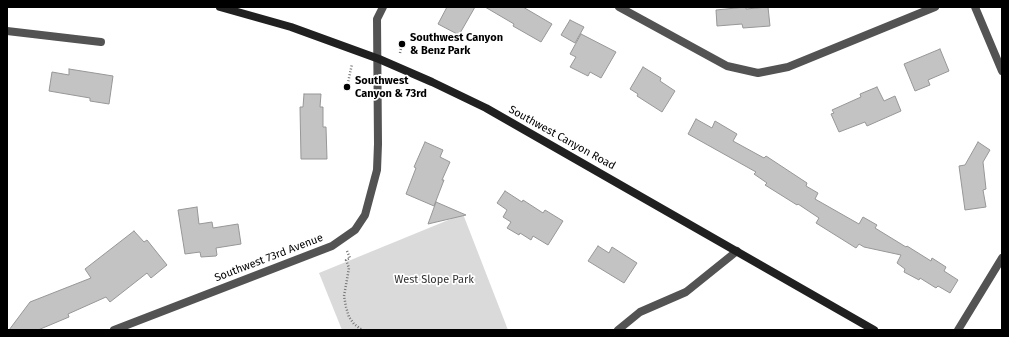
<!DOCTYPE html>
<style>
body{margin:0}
#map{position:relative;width:1009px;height:337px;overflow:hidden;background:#fff;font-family:"Fira Sans",sans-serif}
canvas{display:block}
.frame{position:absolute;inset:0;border:8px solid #000;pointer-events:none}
</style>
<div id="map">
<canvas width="1009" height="337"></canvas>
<div class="frame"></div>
</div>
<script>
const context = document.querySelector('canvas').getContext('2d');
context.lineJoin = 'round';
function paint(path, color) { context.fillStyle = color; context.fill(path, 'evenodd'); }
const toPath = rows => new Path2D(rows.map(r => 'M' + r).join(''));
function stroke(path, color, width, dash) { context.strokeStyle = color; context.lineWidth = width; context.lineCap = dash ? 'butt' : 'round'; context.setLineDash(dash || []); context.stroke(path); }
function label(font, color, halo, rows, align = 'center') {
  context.font = font + ' "Fira Sans",sans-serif'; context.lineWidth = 3.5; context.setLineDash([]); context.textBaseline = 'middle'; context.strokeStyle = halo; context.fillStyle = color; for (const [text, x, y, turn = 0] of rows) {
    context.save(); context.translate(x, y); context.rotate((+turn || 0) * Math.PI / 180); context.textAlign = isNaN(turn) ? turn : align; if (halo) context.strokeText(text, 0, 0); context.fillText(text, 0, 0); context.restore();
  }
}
paint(toPath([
 [463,214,508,330,342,330,319,273]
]), '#dadada');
const building = toPath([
 [447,7,475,7,459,35,438,24,447,7],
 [485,7,523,7,552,24,541,42,513,26,514,24,485,7],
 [746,7,746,9,768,7,770,26,743,28,742,24,717,26,716,10,746,7],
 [570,20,584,27,575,43,561,35,570,20],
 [581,34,616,52,601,78,590,72,588,76,570,67,576,57,570,54,581,34],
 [940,49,949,71,928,80,930,85,915,91,904,64,940,49],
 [643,67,661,78,660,81,675,91,662,112,637,96,638,94,630,89,643,67],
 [69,69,113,76,109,104,90,101,90,98,49,91,52,72,69,75,69,69],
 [877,87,884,101,895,96,901,111,867,126,865,122,839,132,831,114,834,113,832,110,861,97,860,94,877,87],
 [304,94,321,94,320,107,323,107,323,127,326,127,327,159,301,159,300,107,303,107,304,94],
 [696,119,712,128,715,121,737,134,733,141,764,158,766,156,807,183,806,186,818,193,815,199,859,224,863,217,877,225,875,228,906,247,907,246,931,261,932,258,946,267,944,271,958,280,950,293,938,286,936,288,920,278,919,280,904,272,905,269,897,263,901,255,864,247,859,244,856,248,816,223,819,218,798,204,797,205,765,185,767,183,754,174,756,172,688,134,696,119],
 [425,142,443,150,440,157,450,162,442,180,444,180,434,206,406,194,416,168,414,167,425,142],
 [978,142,990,150,983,162,986,189,983,190,986,207,965,210,959,166,965,165,978,142],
 [505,191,522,202,523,200,543,213,545,210,563,221,548,245,533,236,531,240,520,233,519,235,507,228,511,222,503,217,507,210,497,203,505,191],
 [436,202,466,215,428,224,436,202],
 [197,207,199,224,212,222,213,228,238,224,241,244,216,248,217,255,216,256,201,257,200,252,185,254,178,210,197,207],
 [134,231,144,242,147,240,167,265,151,278,147,273,110,302,106,297,68,314,69,317,38,330,9,330,30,302,91,278,85,269,134,231],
 [598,246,609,253,612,247,637,263,624,283,588,261,598,246]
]);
paint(building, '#c3c3c3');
stroke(building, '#979797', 1);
stroke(toPath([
 [400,53,402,44],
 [347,87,352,64],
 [347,251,350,258,346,260,349,268,344,296,346,307,349,317,354,324,362,330]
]), '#757575', 2.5, [1, 2]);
stroke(toPath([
 [7,31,101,42],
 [618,330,640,312,686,292,737,251]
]), '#535353', 8);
stroke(toPath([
 [619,7,727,66,758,73,788,67,935,7],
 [975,7,1002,71],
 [114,330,332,246,355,230,365,215,377,170,378,144,377,19,383,7],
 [958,330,1002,258]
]), '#535353', 8);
stroke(toPath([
 [220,7,291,27,379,59,432,82,486,108,874,330]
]), '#202020', 8);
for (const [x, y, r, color] of [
 [402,44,4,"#000"],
 [347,87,4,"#000"]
]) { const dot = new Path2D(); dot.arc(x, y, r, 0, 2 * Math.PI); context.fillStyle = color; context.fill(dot); stroke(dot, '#fff', 1.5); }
label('bold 11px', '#000', '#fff', [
 ["Southwest Canyon",410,38],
 ["& Benz Park",410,51],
 ["Southwest",355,81],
 ["Canyon & 73rd",355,94]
], 'left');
label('11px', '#000', '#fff', [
 ["Southwest Canyon Road",562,138,29],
 ["Southwest 73rd Avenue",269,258,-21]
]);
label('11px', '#313131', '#fff', [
 ["West Slope Park",434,280]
]);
</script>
